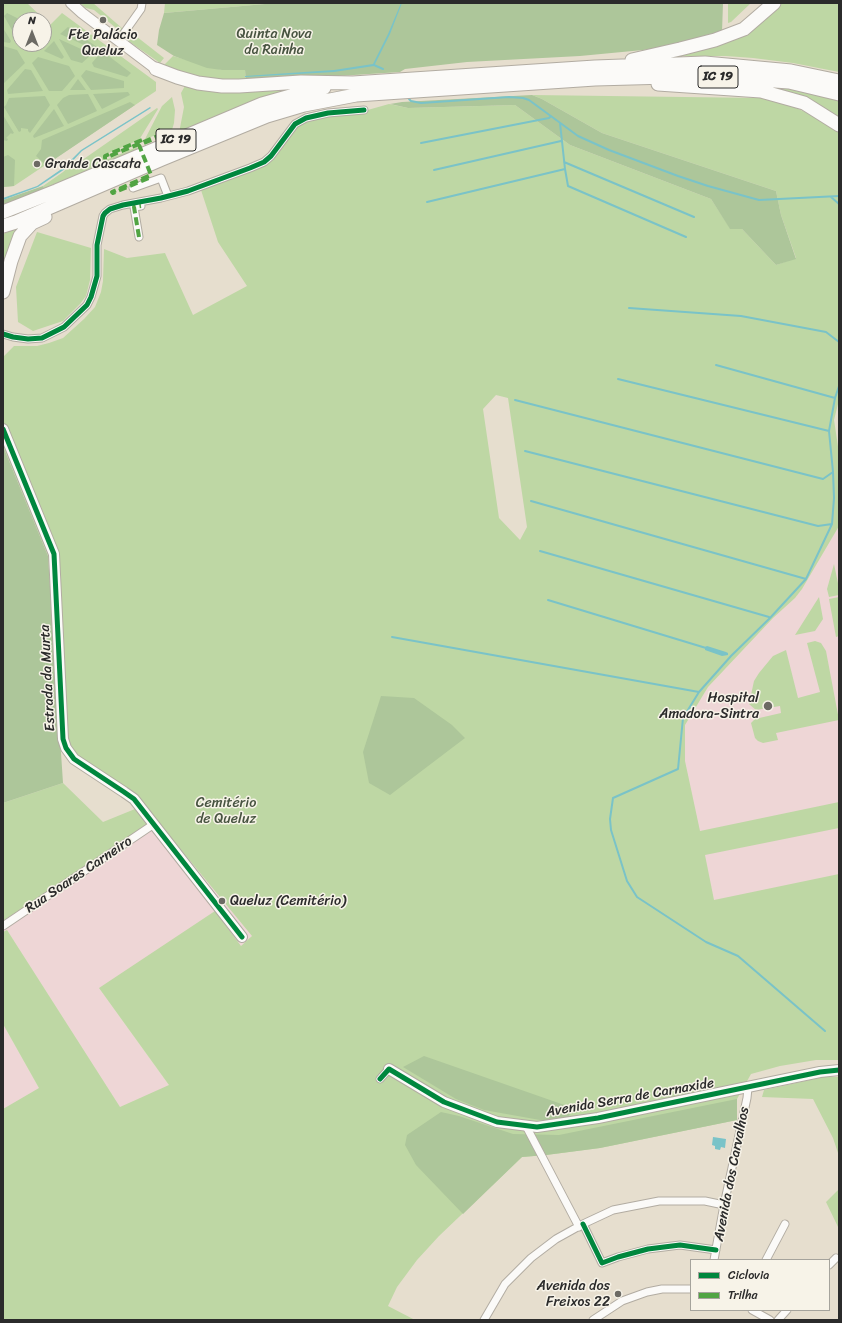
<!DOCTYPE html>
<meta charset="utf-8">
<style>
body{margin:0}
#map{position:relative;width:842px;height:1323px;overflow:hidden;background:#e6dece;font-family:Sriracha,sans-serif}
canvas{display:block}
.frame{position:absolute;inset:0;border:4px solid #2b2b2b;pointer-events:none}
.legend{position:absolute;left:690px;top:1259px;width:140px;height:52px;box-sizing:border-box;background:#f7f3e8;border:1px solid #a5a39c;margin:0;padding:5px 7px;list-style:none;font-size:12px;color:#2b2b2b}
.legend li{display:flex;align-items:center;gap:8px;height:20px}
.legend b{width:20px;border:1px solid #a5a39c}
.north{position:absolute;left:12px;top:12px;width:40px;height:40px;box-sizing:border-box;background:#f7f3e8;border:1px solid #a5a39c;border-radius:50%;rotate:0deg;font-size:11px;font-weight:700;line-height:16px;text-align:center;color:#2b2b2b}
.north::after{content:'';display:block;margin:auto;width:14px;height:18px;background:#6c6a64;clip-path:polygon(50% 0,100% 100%,50% 72%,0 100%)}
</style>
<div id="map">
<canvas width="842" height="1323"></canvas>
<div class="frame"></div>
<ul class="legend">
<li><b style="height:5px;background:#00873e"></b>Ciclovia</li>
<li><b style="height:5px;background:#51a443"></b>Trilha</li>
</ul>
<div class="north">N</div>
</div>
<script>
const context = document.querySelector('canvas').getContext('2d');
context.lineJoin = 'round';
function paint(path, color) { context.fillStyle = color; context.fill(path, 'evenodd'); }
const toPath = rows => new Path2D(rows.map(r => 'M' + r).join(''));
function stroke(path, color, width, dash) { context.strokeStyle = color; context.lineWidth = width; context.lineCap = dash ? 'butt' : 'round'; context.setLineDash(dash || []); context.stroke(path); }
function label(font, color, halo, rows, align = 'center') {
  context.font = font + ' Sriracha,sans-serif'; context.lineWidth = 3; context.setLineDash([]); context.textBaseline = 'middle'; context.strokeStyle = halo; context.fillStyle = color; for (const [text, x, y, turn = 0] of rows) {
    context.save(); context.translate(x, y); context.rotate((+turn || 0) * Math.PI / 180); context.textAlign = isNaN(turn) ? turn : align; if (halo) context.strokeText(text, 0, 0); context.fillText(text, 0, 0); context.restore();
  }
}
paint(toPath([
 [839,526,839,895,718,919,685,761,685,725,708,687,773,618,795,598,802,589],
 [155,818,252,936,241,946,99,988,169,1086,120,1107,7,930,3,932,3,921,148,825],
 [3,1024,39,1089,3,1109]
]), '#eed6d6');
paint(toPath([
 [3,3,27,3,50,25,62,13,156,82,156,91,14,186,3,187],
 [20,20,44,20,44,44,20,44],
 [80,3,93,3,123,29,121,32,94,10,86,8],
 [165,3,276,3,164,13],
 [728,3,751,3,731,22,728,23],
 [779,3,839,3,839,72,793,63,753,58,726,56,661,56,714,43],
 [132,33,164,58,160,63,127,40],
 [173,56,222,70,245,70,246,82,204,80,164,65],
 [186,84,298,88,179,133,184,107,181,93],
 [781,87,839,100,839,120,779,90],
 [532,95,761,98,789,105,822,119,839,133,839,400,834,420,839,453,839,526,802,589,795,598,773,618,708,687,685,725,685,761,700,831,839,802,839,828,705,855,714,900,839,874,839,1060,816,1060,780,1066,751,1074,737,1099,737,1120,600,1148,546,1155,522,1157,439,1236,417,1260,397,1287,388,1306,415,1320,3,1320,3,1109,39,1088,3,1024,3,932,7,930,120,1107,169,1085,99,988,215,911,241,946,252,936,140,800,76,754,73,749,67,737,59,733,48,556,3,446,3,357,14,346,37,346,49,343,63,338,84,319,95,307,101,292,103,281,104,249,127,258,165,253,193,315,247,286,218,242,200,187,264,162,306,118,357,113,389,104,408,108,515,105,570,145,711,199,730,228,742,229,776,265,796,258,781,215,776,191,602,133,542,99],
 [496,395,508,398,527,527,520,540,499,518,483,409],
 [172,97,175,110,174,123,170,137,161,141,158,134,146,139,145,139,162,106],
 [157,108,158,109,139,140,104,155,106,160,137,147,138,151,45,190,43,186,63,172,72,164,74,165,78,163],
 [20,227,3,284,3,234],
 [37,232,91,248,90,280,86,296,80,304,63,321,33,331,18,322,16,287],
 [834,564,839,588,839,595,829,597,827,589],
 [819,597,823,619,815,631,795,635],
 [839,597,839,636,836,637,829,599],
 [815,641,821,643,826,651,839,720,776,733,778,740,763,743,758,741,755,738,751,723,755,719,781,713,780,706,756,710,749,704,754,681,759,673,773,656,786,650,798,698,820,692,807,643],
 [63,783,103,822,135,809,154,824,148,825,3,921,3,803],
 [823,1077,839,1077,839,1156,833,1138,813,1099,762,1097,764,1090],
 [839,1189,839,1229,826,1202]
]), '#bed7a4');
paint(toPath([
 [276,3,723,3,722,32,670,47,643,50,580,56,467,62,405,69,400,72,246,82,245,70,222,70,207,68,174,56,157,45,159,30,164,13],
 [7,13,21,20,20,20,20,44,40,44,34,49,21,46,4,16],
 [68,27,97,47,95,50,60,34],
 [3,28,11,41,10,43,3,42],
 [59,39,92,54,82,63,71,60],
 [54,41,64,57,62,59,44,51],
 [3,46,17,50,25,63,3,84],
 [102,51,131,73,127,77,94,67,92,63],
 [38,57,69,66,75,76,62,91,49,91,32,63],
 [25,69,31,70,43,91,8,94,7,90],
 [86,70,124,81,124,88,91,90,81,76],
 [78,79,86,90,70,90],
 [128,92,130,95,102,109,93,94],
 [88,94,97,111,68,124,57,105,63,98,69,95],
 [532,95,542,99,602,133,776,191,781,215,796,259,776,265,742,229,730,229,711,199,570,145,515,105,408,108,390,104,402,102],
 [45,96,50,105,30,133,28,131,28,129,21,128,21,131,19,132,4,107,6,105,9,98],
 [130,102,135,105,46,165,36,156,41,149,42,140],
 [54,109,64,126,34,138,33,136],
 [3,115,14,133,12,134,11,133,6,138,8,139,7,141,3,140],
 [8,155,15,160,14,186,3,187,3,157],
 [43,186,45,190,3,206,3,200],
 [3,446,48,556,63,783,3,803],
 [381,696,414,698,452,725,465,738,390,795,369,783,363,752],
 [424,1056,573,1108,567,1120,540,1120,484,1110,456,1099,403,1067],
 [737,1099,737,1120,600,1148,546,1155,522,1157,463,1214,416,1165,405,1145,407,1135,441,1112,459,1116,513,1134,559,1135]
]), '#adc69a');
paint(toPath([
 [401,3,402,3,390,34,374,66,334,72,245,77,245,76,334,70,373,64,388,34],
 [150,107,151,108,82,151,65,169,38,187,3,200,3,198,37,186,63,168,81,150],
 [707,646,726,652,728,653,728,655,722,656,705,650,705,647],
 [713,1137,726,1139,725,1148,721,1147,720,1150,715,1149,715,1146,712,1145]
]), '#7ac3c8');
stroke(toPath([
 [374,65,383,69],
 [409,99,411,101,421,103,509,97,523,98,529,100,578,136,609,150,678,176,708,186,759,200,839,196],
 [421,143,549,118,551,116],
 [564,162,694,217],
 [565,169,568,186,686,237],
 [434,170,561,141],
 [831,197,839,204],
 [427,202,565,169,560,123],
 [629,308,741,316,826,332,839,342],
 [716,365,835,398],
 [618,379,829,431],
 [515,400,823,479,833,472],
 [525,451,818,526,832,524],
 [531,501,806,579],
 [540,551,769,617],
 [548,600,706,648],
 [392,637,699,692],
 [825,1031,738,956,706,942,637,897,627,881,611,830,610,819,613,798,678,769,683,718,699,692,731,656,770,618,806,579,832,524,834,498,833,472,829,431,835,398,839,386]
]), '#7ac3c8', 2);
const street = toPath([
 [119,40,141,9,142,3],
 [133,188,161,178,168,196],
 [139,237,134,207,141,206],
 [3,334,13,337,28,339,42,338,64,327,87,305,91,297,97,276,97,245,103,216,105,213,110,209,123,205,161,198,188,191,250,168,264,162,271,156,295,124,306,118,328,113,364,110],
 [3,926,154,824],
 [380,1079,389,1069],
 [526,1126,579,1227],
 [583,1224,602,1263,618,1257,648,1249,680,1245,716,1250],
 [714,1260,724,1205,747,1098,748,1088],
 [766,1260,785,1224],
 [829,1265,836,1258],
 [752,1310,770,1320],
 [484,1320,505,1284,531,1258,556,1239,583,1224,613,1210,659,1201,705,1201,724,1205],
 [593,1320,622,1301,647,1292,662,1289,691,1289],
 [778,1320,787,1310]
]);
const secondary = toPath([
 [71,3,82,13,156,69],
 [3,429,54,554,63,739,66,748,74,759,124,792,134,799,242,937],
 [389,1069,444,1102,497,1122,537,1127,598,1118,820,1072,839,1070]
]);
const highway = toPath([
 [632,60,680,49,715,40,744,29,774,3],
 [156,69,177,77,198,83,222,86,239,86,301,82,353,83,595,67,705,63,791,71,839,81],
 [658,84,761,91,804,103,839,125],
 [3,212,56,191,262,104,301,93,324,88],
 [3,226,16,222,162,159,267,116,304,105,356,95,595,79,705,76,789,82,839,94],
 [3,292,11,261,20,236,32,223,45,217]
]);
stroke(street, '#b2aca2', 9);
stroke(secondary, '#b2aca2', 12);
stroke(highway, '#b2aca2', 15);
stroke(street, '#fbfaf8', 7);
stroke(secondary, '#fbfaf8', 10);
stroke(highway, '#fbfaf8', 13);
stroke(toPath([
 [142,140,105,156,105,158,158,136,158,137,139,145,151,175,112,192,113,193,151,177],
 [139,237,134,207,141,206]
]), '#51a443', 4, [8, 4]);
stroke(toPath([
 [3,334,13,337,28,339,42,338,64,327,87,305,91,297,97,276,97,245,103,216,105,213,110,209,123,205,161,198,188,191,250,168,264,162,271,156,295,124,306,118,328,113,364,110],
 [3,429,54,554,63,739,66,748,74,759,124,792,134,799,242,937],
 [380,1079,389,1069,444,1102,497,1122,537,1127,598,1118,820,1072,839,1070],
 [583,1224,602,1263,618,1257,648,1249,680,1245,716,1250]
]), '#00873e', 5);
for (const [x, y, r, color] of [
 [103,20,4,"#6c6a64"],
 [37,164,4,"#6c6a64"],
 [768,706,5,"#6c6a64"],
 [222,901,4,"#6c6a64"],
 [618,1294,4,"#6c6a64"]
]) { const dot = new Path2D(); dot.arc(x, y, r, 0, 2 * Math.PI); context.fillStyle = color; context.fill(dot); stroke(dot, '#f7f3e8', 1.5); }
for (const [x, y, w] of [
 [718,77,40],
 [176,140,40]
]) { const box = new Path2D(); box.roundRect(x - w / 2, y - 11, w, 22, 3); context.fillStyle = '#f7f3e8'; context.fill(box); stroke(box, '#2b2b2b', 1); }
label('bold 13px', '#2b2b2b', null, [
 ["IC 19",718,77],
 ["IC 19",176,140]
]);
label('14px', '#485441', '#f7f3e8', [
 ["Quinta Nova",274,34],
 ["da Rainha",274,50],
 ["Cemitério",226,803],
 ["de Queluz",226,819]
]);
label('14px', '#2b2b2b', '#f7f3e8', [
 ["Fte Palácio",103,35,"center"],
 ["Queluz",103,51,"center"],
 ["Grande Cascata",45,164],
 ["Hospital",759,698,"right"],
 ["Amadora-Sintra",759,714,"right"],
 ["Queluz (Cemitério)",230,901],
 ["Avenida dos",610,1286,"right"],
 ["Freixos 22",610,1302,"right"]
], 'left');
label('14px', '#2b2b2b', '#f7f3e8', [
 ["Estrada da Murta",48,678,-93],
 ["Rua Soares Carneiro",79,875,-34],
 ["Avenida Serra de Carnaxide",630,1098,-10],
 ["Avenida dos Carvalhos",732,1174,-79]
]);
</script>
